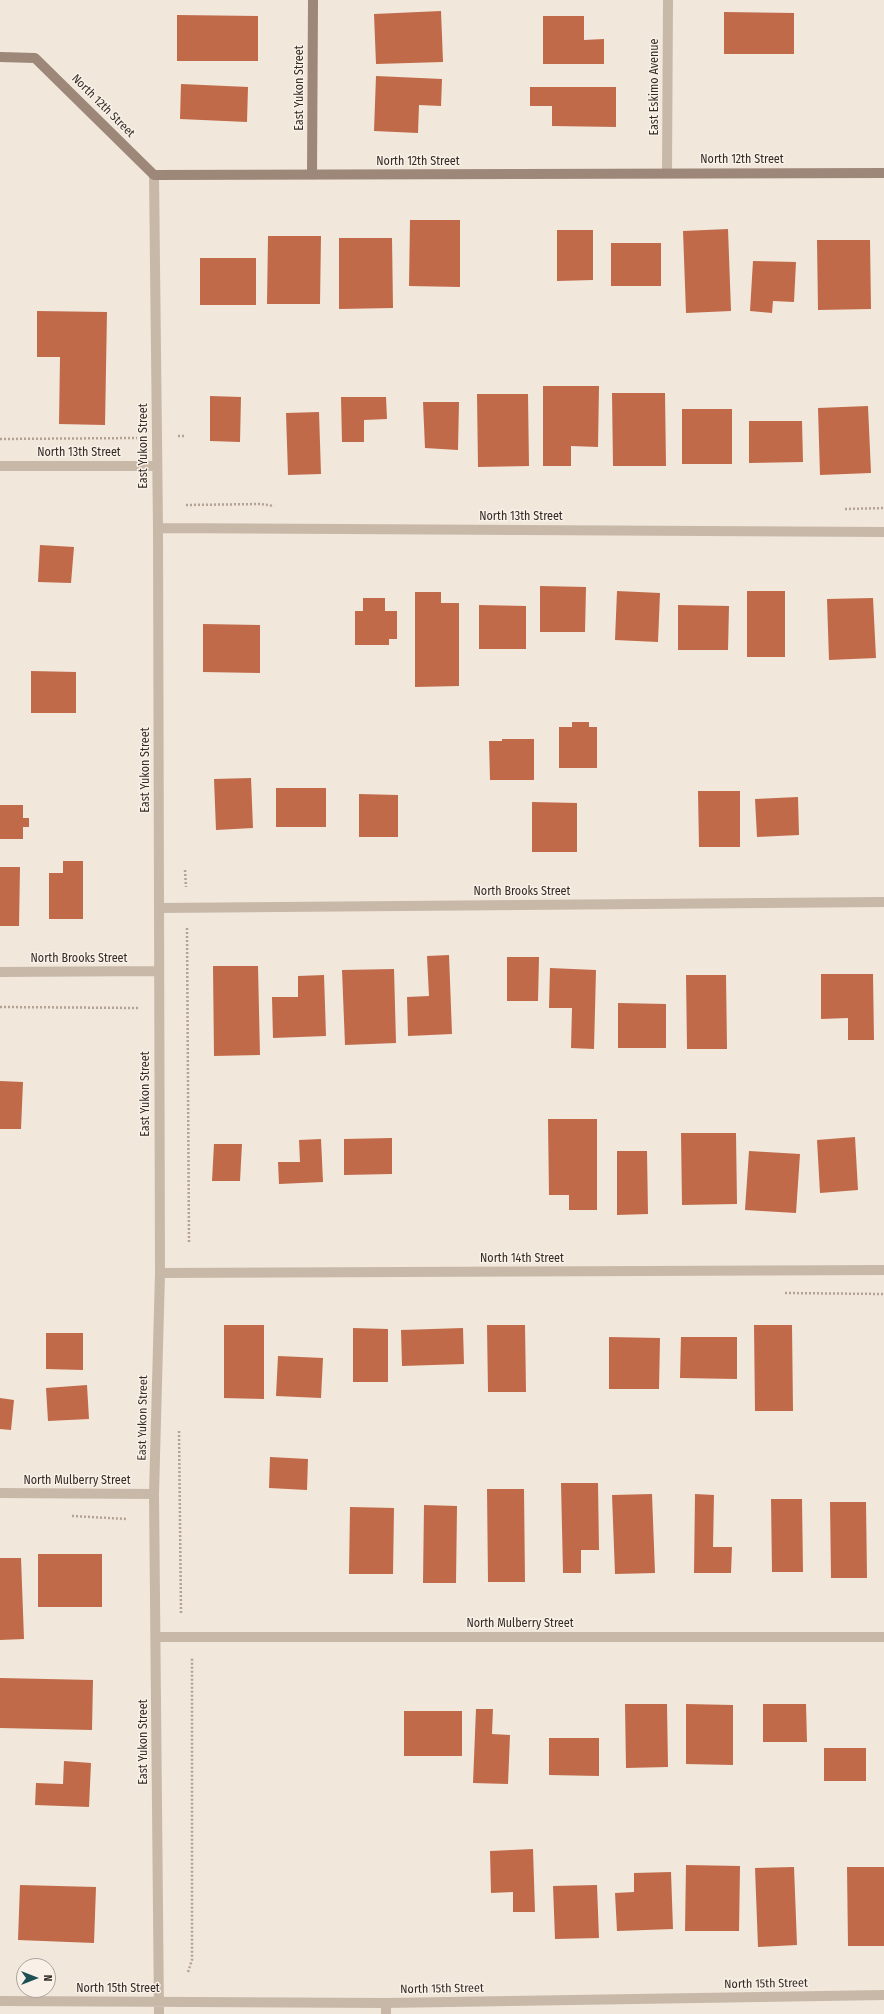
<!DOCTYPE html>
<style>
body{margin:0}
#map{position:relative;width:884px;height:2014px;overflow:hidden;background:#f1e7db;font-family:"Fira Sans Condensed",sans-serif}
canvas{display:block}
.north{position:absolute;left:16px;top:1958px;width:40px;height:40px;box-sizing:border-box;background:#f9f1e7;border:1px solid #aba29b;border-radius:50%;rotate:90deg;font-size:11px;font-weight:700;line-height:16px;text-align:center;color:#352c28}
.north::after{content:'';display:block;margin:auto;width:14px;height:18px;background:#1f5055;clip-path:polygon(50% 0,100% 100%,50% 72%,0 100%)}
</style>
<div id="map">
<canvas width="884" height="2014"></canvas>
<div class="north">N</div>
</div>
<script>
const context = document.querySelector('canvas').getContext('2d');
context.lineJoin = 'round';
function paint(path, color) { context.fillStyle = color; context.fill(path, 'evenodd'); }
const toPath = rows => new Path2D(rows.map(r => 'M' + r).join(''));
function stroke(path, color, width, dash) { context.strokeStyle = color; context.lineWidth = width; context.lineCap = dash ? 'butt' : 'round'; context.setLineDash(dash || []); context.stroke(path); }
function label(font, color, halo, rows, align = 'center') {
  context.font = font + ' "Fira Sans Condensed",sans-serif'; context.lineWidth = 3; context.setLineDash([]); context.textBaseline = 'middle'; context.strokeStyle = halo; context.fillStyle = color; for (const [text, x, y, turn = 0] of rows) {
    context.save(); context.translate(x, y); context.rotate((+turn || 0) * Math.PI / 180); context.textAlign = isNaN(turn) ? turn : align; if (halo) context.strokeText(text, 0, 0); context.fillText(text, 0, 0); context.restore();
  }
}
paint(toPath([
 [441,11,443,62,376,64,374,14],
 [724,12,794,13,794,54,724,54],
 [177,15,258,16,258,61,177,61],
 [543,16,584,16,584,40,604,39,604,64,543,64],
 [376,76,442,79,441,106,419,105,418,133,374,131],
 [181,84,248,87,247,122,180,119],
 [530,87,616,87,616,127,552,126,552,106,530,106],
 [410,220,460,220,460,287,409,286],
 [728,229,731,311,686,313,683,231],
 [557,230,593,230,593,280,557,281],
 [268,236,321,236,320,304,267,304],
 [339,238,392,238,393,308,339,309],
 [817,240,870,240,871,309,818,310],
 [611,243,661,243,661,286,611,286],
 [200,258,256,258,256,305,200,305],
 [753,261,796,262,794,302,773,301,772,313,750,311],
 [37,311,107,312,105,425,59,424,60,357,37,357],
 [543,386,599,386,598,447,571,446,571,466,543,466],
 [612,393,665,393,666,466,613,466],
 [477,394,528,394,529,466,478,467],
 [210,396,241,397,240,442,210,441],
 [341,397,386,397,387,419,364,420,364,442,342,442],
 [423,402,459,402,458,450,425,448],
 [868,406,871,473,820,475,818,408],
 [682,409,732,409,732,464,682,464],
 [319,412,321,474,288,475,286,413],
 [749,421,802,421,803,462,749,463],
 [40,545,74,547,71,583,38,582],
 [540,586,586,587,585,632,540,632],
 [617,591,660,593,658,642,615,640],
 [747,591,785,591,785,657,747,657],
 [415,592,441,592,441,603,459,603,459,686,415,687],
 [363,598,385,598,385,611,397,611,397,639,389,639,389,645,355,645,355,611,363,611],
 [873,598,876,658,829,660,827,599],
 [479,605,526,606,526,649,479,649],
 [678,605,729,606,728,650,678,650],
 [203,624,260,625,260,673,203,672],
 [31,671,76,672,76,713,31,713],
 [572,722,589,722,589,727,597,727,597,768,559,768,559,727,572,727],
 [502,739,534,739,534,780,490,780,489,741,502,741],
 [251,778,253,828,216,830,214,779],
 [276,788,326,788,326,827,276,827],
 [698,791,740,791,740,847,699,847],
 [359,794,398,795,398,837,359,837],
 [798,797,799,835,757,837,755,799],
 [532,802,577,803,577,852,532,852],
 [0,805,23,805,23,818,29,818,29,827,23,827,23,839,0,839],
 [63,861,83,861,83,919,49,919,49,873,63,873],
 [0,867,20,867,19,926,0,926],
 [449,955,452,1034,408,1036,407,997,429,996,427,956],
 [507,957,539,957,538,1001,507,1001],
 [213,966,258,966,260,1055,214,1056],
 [550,968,596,970,594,1049,571,1048,572,1008,549,1008],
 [394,969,396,1043,345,1045,342,970],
 [821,974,873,974,874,1040,848,1040,848,1018,821,1019],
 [324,975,326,1036,273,1038,272,997,298,997,298,976],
 [686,975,726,975,727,1049,687,1049],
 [618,1003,666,1004,666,1048,618,1048],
 [0,1081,23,1082,21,1129,0,1129],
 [548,1119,597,1119,597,1210,569,1210,569,1195,549,1195],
 [681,1133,736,1133,737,1204,682,1205],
 [855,1137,858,1190,820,1193,817,1140],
 [392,1138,392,1174,344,1175,344,1139],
 [321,1139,323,1182,279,1184,278,1162,300,1162,299,1140],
 [214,1144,242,1144,240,1181,212,1181],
 [617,1151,647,1151,648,1214,617,1215],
 [749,1151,800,1154,796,1213,745,1210],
 [224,1325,264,1325,264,1399,224,1398],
 [487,1325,525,1325,526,1392,488,1392],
 [754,1325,792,1325,793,1411,755,1411],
 [353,1328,388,1329,388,1382,353,1382],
 [463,1328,464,1364,402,1366,401,1330],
 [46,1333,83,1333,83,1370,46,1369],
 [609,1337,660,1338,659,1389,609,1389],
 [681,1337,737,1337,737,1379,680,1378],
 [278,1356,323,1358,321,1398,276,1396],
 [87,1385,89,1419,48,1421,46,1388],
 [0,1398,14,1400,11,1430,0,1429],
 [270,1457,308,1459,307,1490,269,1488],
 [561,1483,598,1483,599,1550,581,1550,581,1573,563,1573],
 [487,1489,524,1489,525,1582,488,1582],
 [652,1494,655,1573,615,1574,612,1495],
 [695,1494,714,1495,713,1547,732,1547,731,1573,694,1573],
 [771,1499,802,1499,803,1572,772,1572],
 [830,1502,866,1502,867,1578,831,1578],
 [424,1505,457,1506,456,1583,423,1583],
 [350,1507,394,1508,393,1574,349,1574],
 [38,1554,102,1554,102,1607,38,1607],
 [0,1558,21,1558,24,1639,0,1640],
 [0,1678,93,1680,92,1730,0,1728],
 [625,1704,667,1704,668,1767,626,1768],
 [686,1704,733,1705,733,1765,686,1764],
 [763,1704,806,1704,807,1742,763,1742],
 [476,1709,493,1709,492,1734,510,1735,508,1784,473,1783],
 [404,1711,462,1711,462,1756,404,1756],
 [549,1738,599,1738,599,1776,549,1775],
 [824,1748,866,1748,866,1781,824,1781],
 [64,1761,91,1763,89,1807,35,1805,36,1783,63,1784],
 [533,1849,535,1912,513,1912,513,1892,491,1893,490,1851],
 [686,1865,740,1866,739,1931,685,1931],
 [794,1867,797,1945,758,1947,755,1868],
 [847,1867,884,1867,884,1946,848,1946],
 [671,1872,673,1929,617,1931,615,1893,634,1892,634,1873],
 [20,1885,96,1887,94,1943,18,1940],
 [597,1885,599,1938,555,1939,553,1886]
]), '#c16a49');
stroke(toPath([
 [178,436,186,436],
 [0,439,137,438],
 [186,505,261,504,274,506],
 [845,509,884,508],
 [185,870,186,887],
 [187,928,189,1242],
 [0,1007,139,1008],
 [785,1293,884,1294],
 [179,1431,181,1613],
 [72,1516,127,1519],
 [188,1972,192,1960,192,1657]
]), '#b4a292', 2.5, [2, 2]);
stroke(toPath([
 [667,173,668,0],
 [154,175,158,528,160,1273,154,1494,159,2014],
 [0,466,157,466],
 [158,528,884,532],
 [159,908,884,902],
 [0,972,159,971],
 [160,1273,884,1270],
 [0,1493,154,1494],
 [156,1637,884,1637],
 [0,2001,386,2003,884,1995],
 [386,2014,386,2003]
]), '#c8b8a8', 10);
stroke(toPath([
 [0,57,35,58,154,175,884,173],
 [312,175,313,0]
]), '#9c8779', 10);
label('12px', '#352c28', '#f9f1e7', [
 ["East Eskimo Avenue",655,87,-90],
 ["East Yukon Street",300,88,-90],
 ["North 12th Street",103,106,45],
 ["North 12th Street",742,160],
 ["North 12th Street",418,162],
 ["East Yukon Street",144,446,-90],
 ["North 13th Street",79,453],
 ["North 13th Street",521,517],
 ["East Yukon Street",146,770,-90],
 ["North Brooks Street",522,892],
 ["North Brooks Street",79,959],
 ["East Yukon Street",146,1094,-90],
 ["North 14th Street",522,1259],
 ["East Yukon Street",143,1418,-89],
 ["North Mulberry Street",77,1481],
 ["North Mulberry Street",520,1624],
 ["East Yukon Street",144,1742,-90],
 ["North 15th Street",766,1984,-1],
 ["North 15th Street",118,1989],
 ["North 15th Street",442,1989,-1]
]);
</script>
